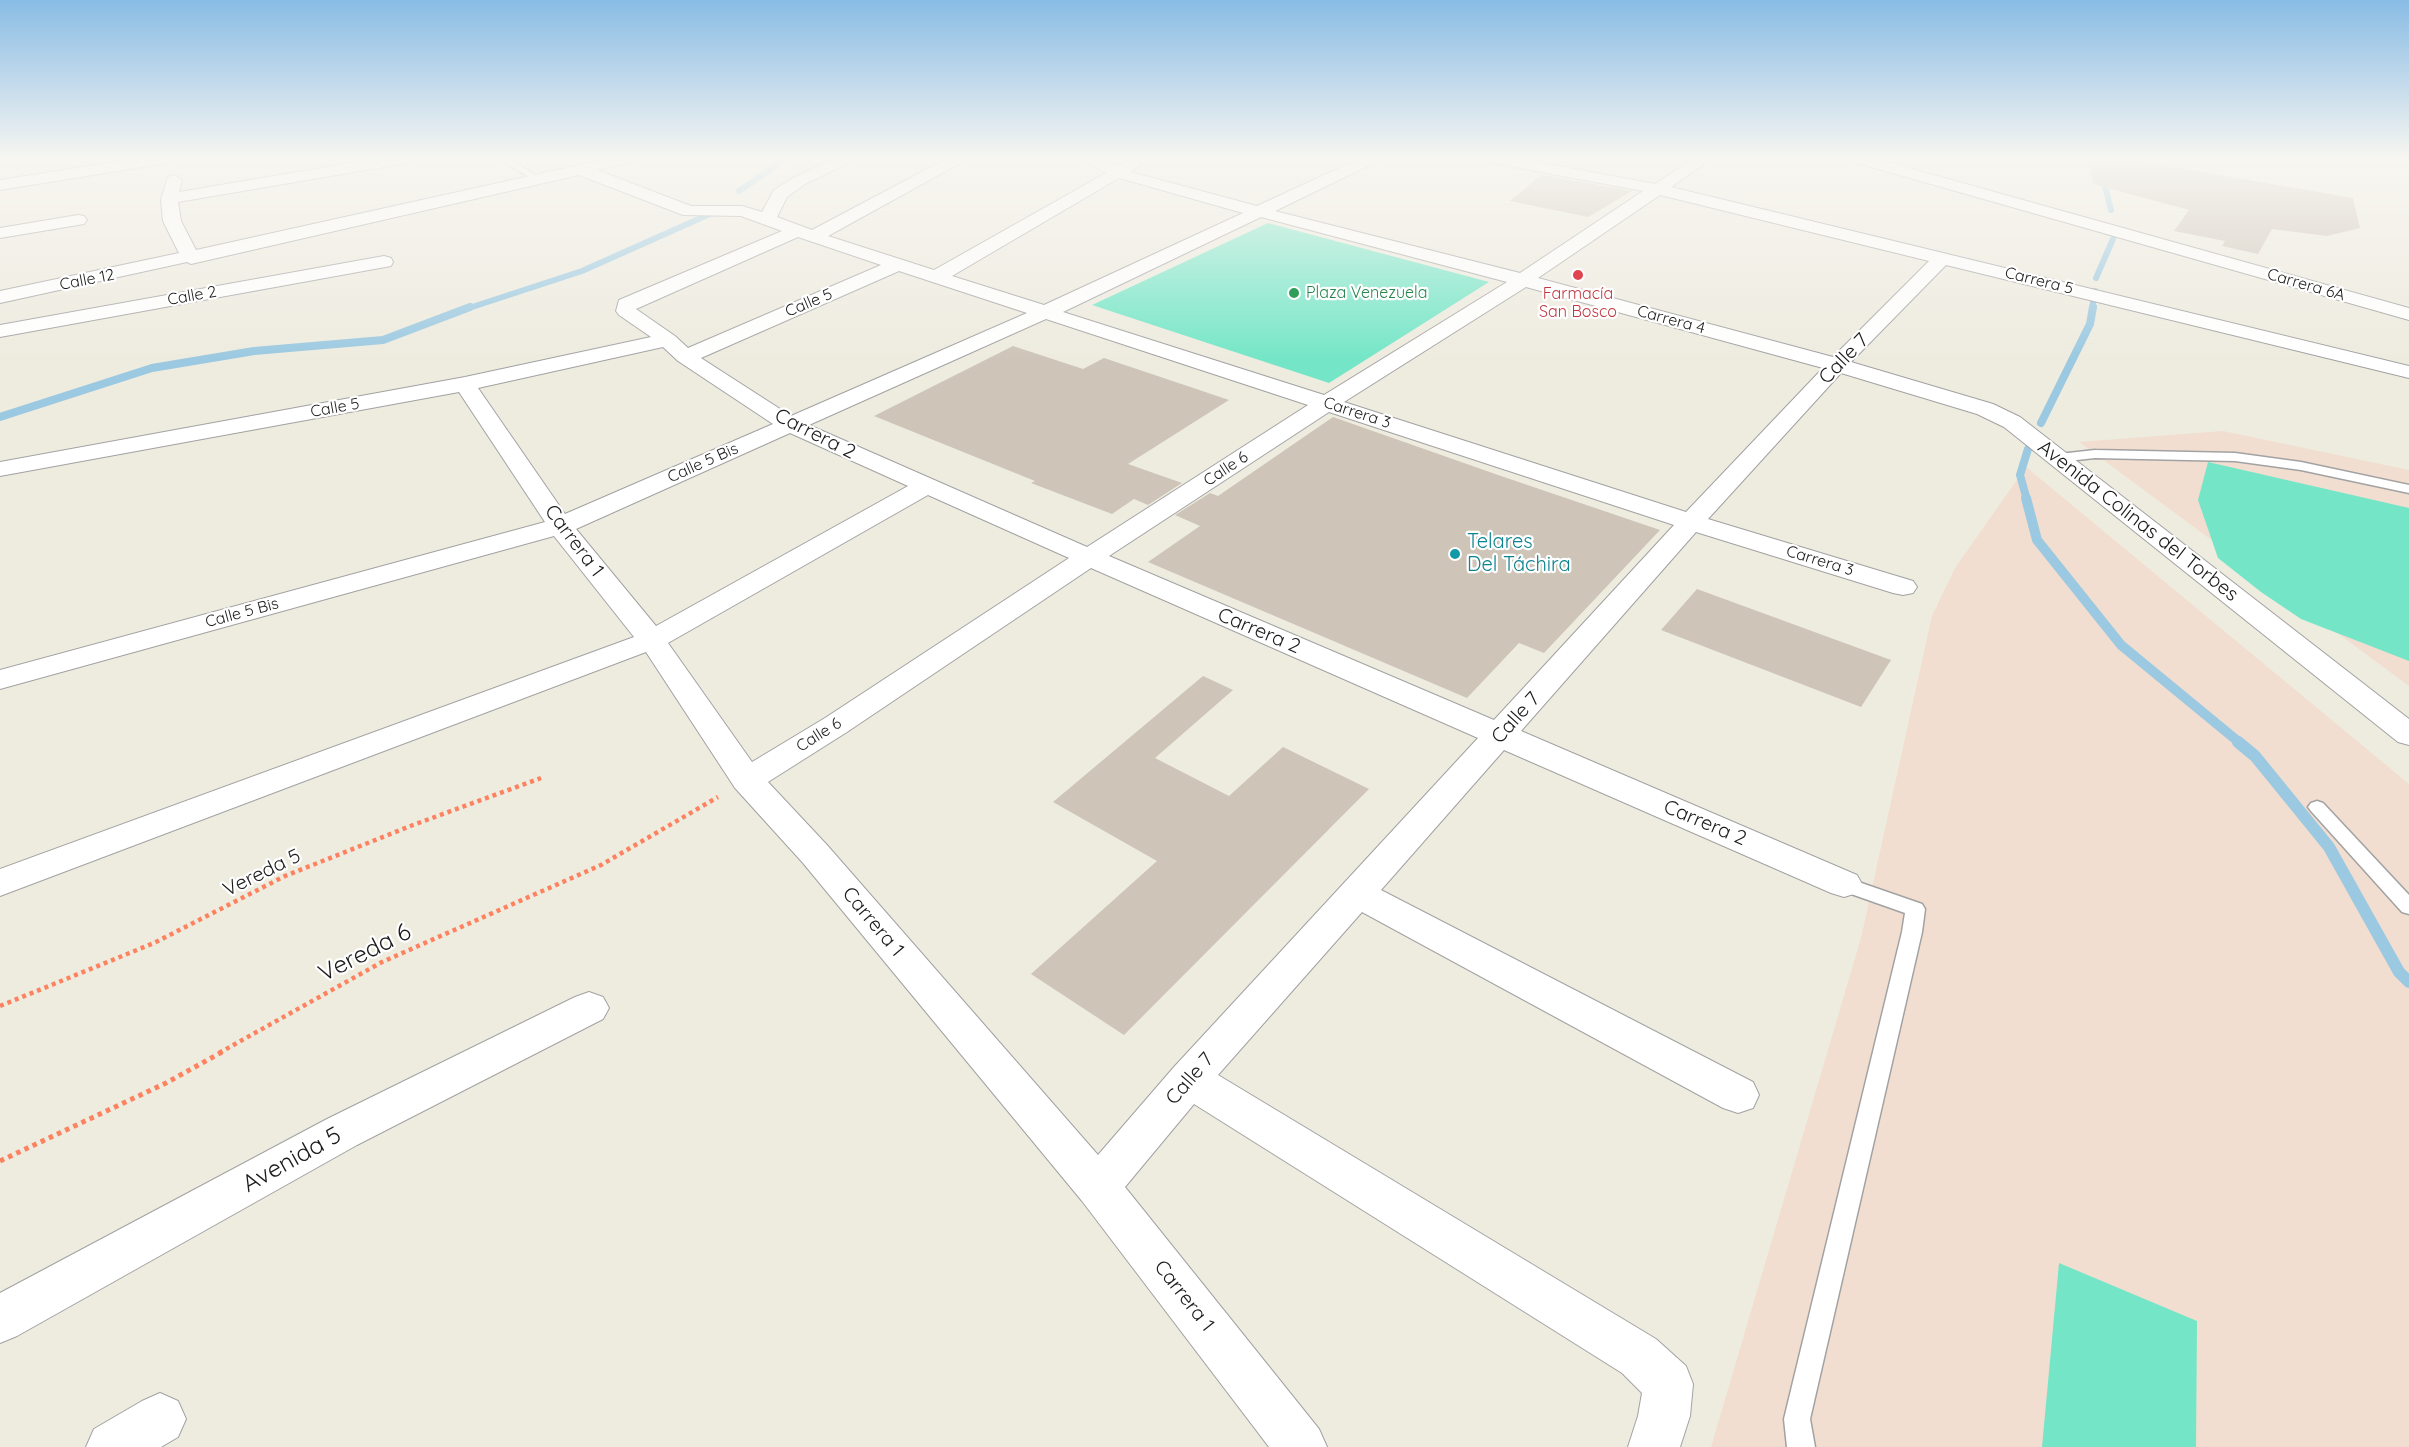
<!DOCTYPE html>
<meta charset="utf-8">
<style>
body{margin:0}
canvas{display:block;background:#eeebdf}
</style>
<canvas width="2409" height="1447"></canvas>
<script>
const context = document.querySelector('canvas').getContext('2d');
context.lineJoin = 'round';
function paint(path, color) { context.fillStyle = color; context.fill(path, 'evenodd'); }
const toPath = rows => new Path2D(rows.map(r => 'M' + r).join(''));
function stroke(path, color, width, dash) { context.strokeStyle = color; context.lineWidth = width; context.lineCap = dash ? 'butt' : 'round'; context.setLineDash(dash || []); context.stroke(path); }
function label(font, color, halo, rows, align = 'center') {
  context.font = font + ' Quicksand,sans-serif'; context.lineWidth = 4.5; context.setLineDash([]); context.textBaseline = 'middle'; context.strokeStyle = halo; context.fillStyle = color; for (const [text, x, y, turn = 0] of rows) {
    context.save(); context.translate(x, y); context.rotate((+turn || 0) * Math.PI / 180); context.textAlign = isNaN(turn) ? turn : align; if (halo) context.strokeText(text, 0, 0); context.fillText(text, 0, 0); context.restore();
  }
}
paint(toPath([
 [2223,431,2409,470,2409,686,2079,442],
 [2026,467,2409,784,2409,1447,1711,1447,1861,938,1932,616,1955,568]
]), '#f2ded0');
paint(toPath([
 [1268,223,1489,282,1329,383,1092,305],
 [2208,462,2409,508,2409,661,2301,619,2261,592,2218,558,2198,500],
 [2059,1263,2197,1321,2196,1447,2042,1447]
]), '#74e6c7');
stroke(toPath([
 [2098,158,2111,210],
 [739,191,787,158],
 [2096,278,2113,239],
 [466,309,582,271,712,213],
 [2092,309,2095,291]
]), '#9bc9e1', 6);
stroke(toPath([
 [0,417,152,368,254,351,383,340,470,307],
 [2041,423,2090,324,2093,307],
 [2027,500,2020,475,2028,449]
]), '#9bc9e1', 8);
stroke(toPath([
 [2026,498,2037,540,2121,645,2240,743]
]), '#9bc9e1', 10);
stroke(toPath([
 [2238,742,2255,756,2329,847,2399,972,2409,982]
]), '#9bc9e1', 12);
paint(toPath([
 [2088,158,2121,158,2353,198,2360,228,2327,236,2272,229,2258,254,2222,246,2225,241,2174,231,2189,210,2093,184],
 [1541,175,1600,185,1632,191,1588,217,1510,201],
 [1013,346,1083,369,1104,358,1229,400,1128,464,1182,483,1148,505,1134,499,1112,514,1031,483,1035,481,874,416],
 [1333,417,1501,476,1660,530,1544,653,1519,643,1467,698,1148,562,1200,526,1175,515,1210,493,1218,496],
 [1697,589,1891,660,1861,707,1661,630],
 [1203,676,1233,690,1155,758,1229,796,1283,747,1369,789,1124,1035,1031,974,1157,861,1053,802]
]), '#cec4b8');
const service = toPath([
 [498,158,507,158,544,180,537,182,498,158],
 [2095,450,2235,453,2301,462,2409,485,2409,493,2301,470,2235,461,2095,458,2059,462,2053,458,2059,454,2095,450],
 [2317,801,2323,803,2409,895,2409,914,2402,912,2311,811,2308,807,2311,803,2317,801],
 [1844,877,1922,904,1925,909,1922,932,1810,1419,1815,1447,1787,1447,1784,1419,1902,932,1905,913,1837,889,1835,884,1837,879,1844,877]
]);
const minor = toPath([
 [140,158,175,158,167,163,0,190,0,180,140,158],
 [381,158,415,158,407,163,178,202,181,221,196,250,611,158,638,158,635,161,597,170,691,206,742,206,762,212,774,190,793,178,836,158,856,158,853,161,805,184,787,197,777,217,812,230,948,158,967,158,964,161,828,236,934,270,1106,173,1086,161,1083,158,1102,158,1118,166,1127,161,1139,161,1141,164,1131,172,1257,206,1361,158,1381,158,1378,161,1275,211,1520,273,1643,191,1493,163,1488,161,1485,158,1516,158,1655,184,1694,158,1712,158,1671,187,2409,366,2409,378,1946,265,1851,362,1993,404,2020,417,2409,719,2409,745,2398,742,2004,427,1977,414,1841,373,1708,519,1913,581,1917,587,1913,593,1903,595,1893,593,1696,532,1521,731,1857,875,1862,884,1857,893,1844,897,1831,893,1504,750,1381,890,1753,1082,1759,1095,1753,1108,1738,1113,1723,1108,1362,912,1218,1075,1656,1339,1686,1366,1693,1384,1690,1416,1680,1447,1628,1447,1638,1416,1642,1393,1622,1373,1194,1104,1125,1187,1319,1429,1327,1447,1269,1447,1082,1201,803,863,735,788,646,652,0,896,0,869,634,637,554,536,0,689,0,670,545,522,459,392,0,476,0,462,465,377,651,337,619,315,616,311,619,300,782,231,741,216,683,215,579,175,191,264,187,262,0,303,0,291,179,253,163,221,161,199,168,177,174,175,182,180,179,192,381,158],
 [1119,178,1243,213,1044,305,952,276,1119,178],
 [1660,195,1929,261,1833,357,1538,278,1660,195],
 [1261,217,1507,282,1324,395,1063,312,1261,217],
 [798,237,881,265,688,348,675,336,636,309,798,237],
 [899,271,1027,313,791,416,701,358,899,271],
 [1526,287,1823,368,1686,512,1344,402,1526,287],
 [1046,319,1308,405,1087,547,809,425,1046,319],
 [663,347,678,361,773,424,565,514,478,388,663,347],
 [1329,412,1674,525,1494,720,1109,556,1329,412],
 [790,433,908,486,656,626,576,529,790,433],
 [928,495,1069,558,825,718,752,762,668,643,928,495],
 [1091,568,1478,738,1174,1067,1098,1155,827,845,768,782,847,732,1091,568],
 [78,215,84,216,87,220,84,224,0,238,0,228,78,215],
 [384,256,391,258,393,262,391,266,0,337,0,325,384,256],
 [589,992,603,997,609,1008,603,1019,357,1145,17,1336,0,1343,0,1293,327,1119,575,997,589,992],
 [160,1393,178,1401,186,1419,178,1437,161,1447,86,1447,94,1429,142,1401,160,1393]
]);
const tertiary = toPath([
 [1848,158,1873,158,2409,308,2409,320,1850,161,1848,158]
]);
stroke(service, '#a2a2a2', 3);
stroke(minor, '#a2a2a2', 2);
stroke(tertiary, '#a2a2a2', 2);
stroke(toPath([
 [0,1006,154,943,285,876,413,825,541,778],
 [219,1053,382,962,601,865,718,797]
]), '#ff8260', 4.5, [4, 4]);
stroke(toPath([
 [0,1161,166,1083,222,1052]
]), '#ff8260', 5, [4.5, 4.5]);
paint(service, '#fff');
paint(minor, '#fff');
paint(tertiary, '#fff');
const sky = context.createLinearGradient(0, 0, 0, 360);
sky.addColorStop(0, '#89bce5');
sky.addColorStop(0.44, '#f7f6f1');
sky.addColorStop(1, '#f7f6f100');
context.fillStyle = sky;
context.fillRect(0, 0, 2409, 360);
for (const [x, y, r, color] of [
 [1578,275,6,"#e0444e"],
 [1294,293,6,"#2e9e5b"],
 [1455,554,6,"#0f9aa8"]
]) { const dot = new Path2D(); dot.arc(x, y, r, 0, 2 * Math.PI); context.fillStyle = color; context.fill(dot); stroke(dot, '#fff', 2); }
label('16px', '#1b1b1b', '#fff', [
 ["Calle 12",87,280,-11],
 ["Carrera 5",2039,281,14],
 ["Carrera 6A",2306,285,16],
 ["Calle 2",192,296,-10],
 ["Calle 5",809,303,-23],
 ["Carrera 4",1671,320,15],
 ["Calle 5",335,408,-10],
 ["Carrera 3",1357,413,18],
 ["Calle 5 Bis",703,463,-24],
 ["Calle 6",1226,469,-33],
 ["Carrera 3",1820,561,17],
 ["Calle 5 Bis",242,613,-15],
 ["Calle 6",819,735,-32]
]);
label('16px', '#27864d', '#fff', [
 ["Plaza Venezuela",1306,293]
], 'left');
label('16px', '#be3a42', '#fff', [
 ["Farmacía",1578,294],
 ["San Bosco",1578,312]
]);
label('20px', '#1b1b1b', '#fff', [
 ["Calle 7",1844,359,-46],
 ["Carrera 2",815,434,27],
 ["Avenida Colinas del Torbes",2138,521,38],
 ["Carrera 1",574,541,53],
 ["Carrera 2",1259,631,23],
 ["Calle 7",1516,718,-48],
 ["Carrera 2",1705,823,23],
 ["Vereda 5",262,873,-26],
 ["Carrera 1",873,922,50],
 ["Calle 7",1190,1079,-49],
 ["Carrera 1",1184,1296,52]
]);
label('20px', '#0d838f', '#fff', [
 ["Telares",1467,542],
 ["Del Táchira",1467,565]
], 'left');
label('24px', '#1b1b1b', '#fff', [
 ["Vereda 6",365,953,-27],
 ["Avenida 5",292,1160,-29]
]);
</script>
